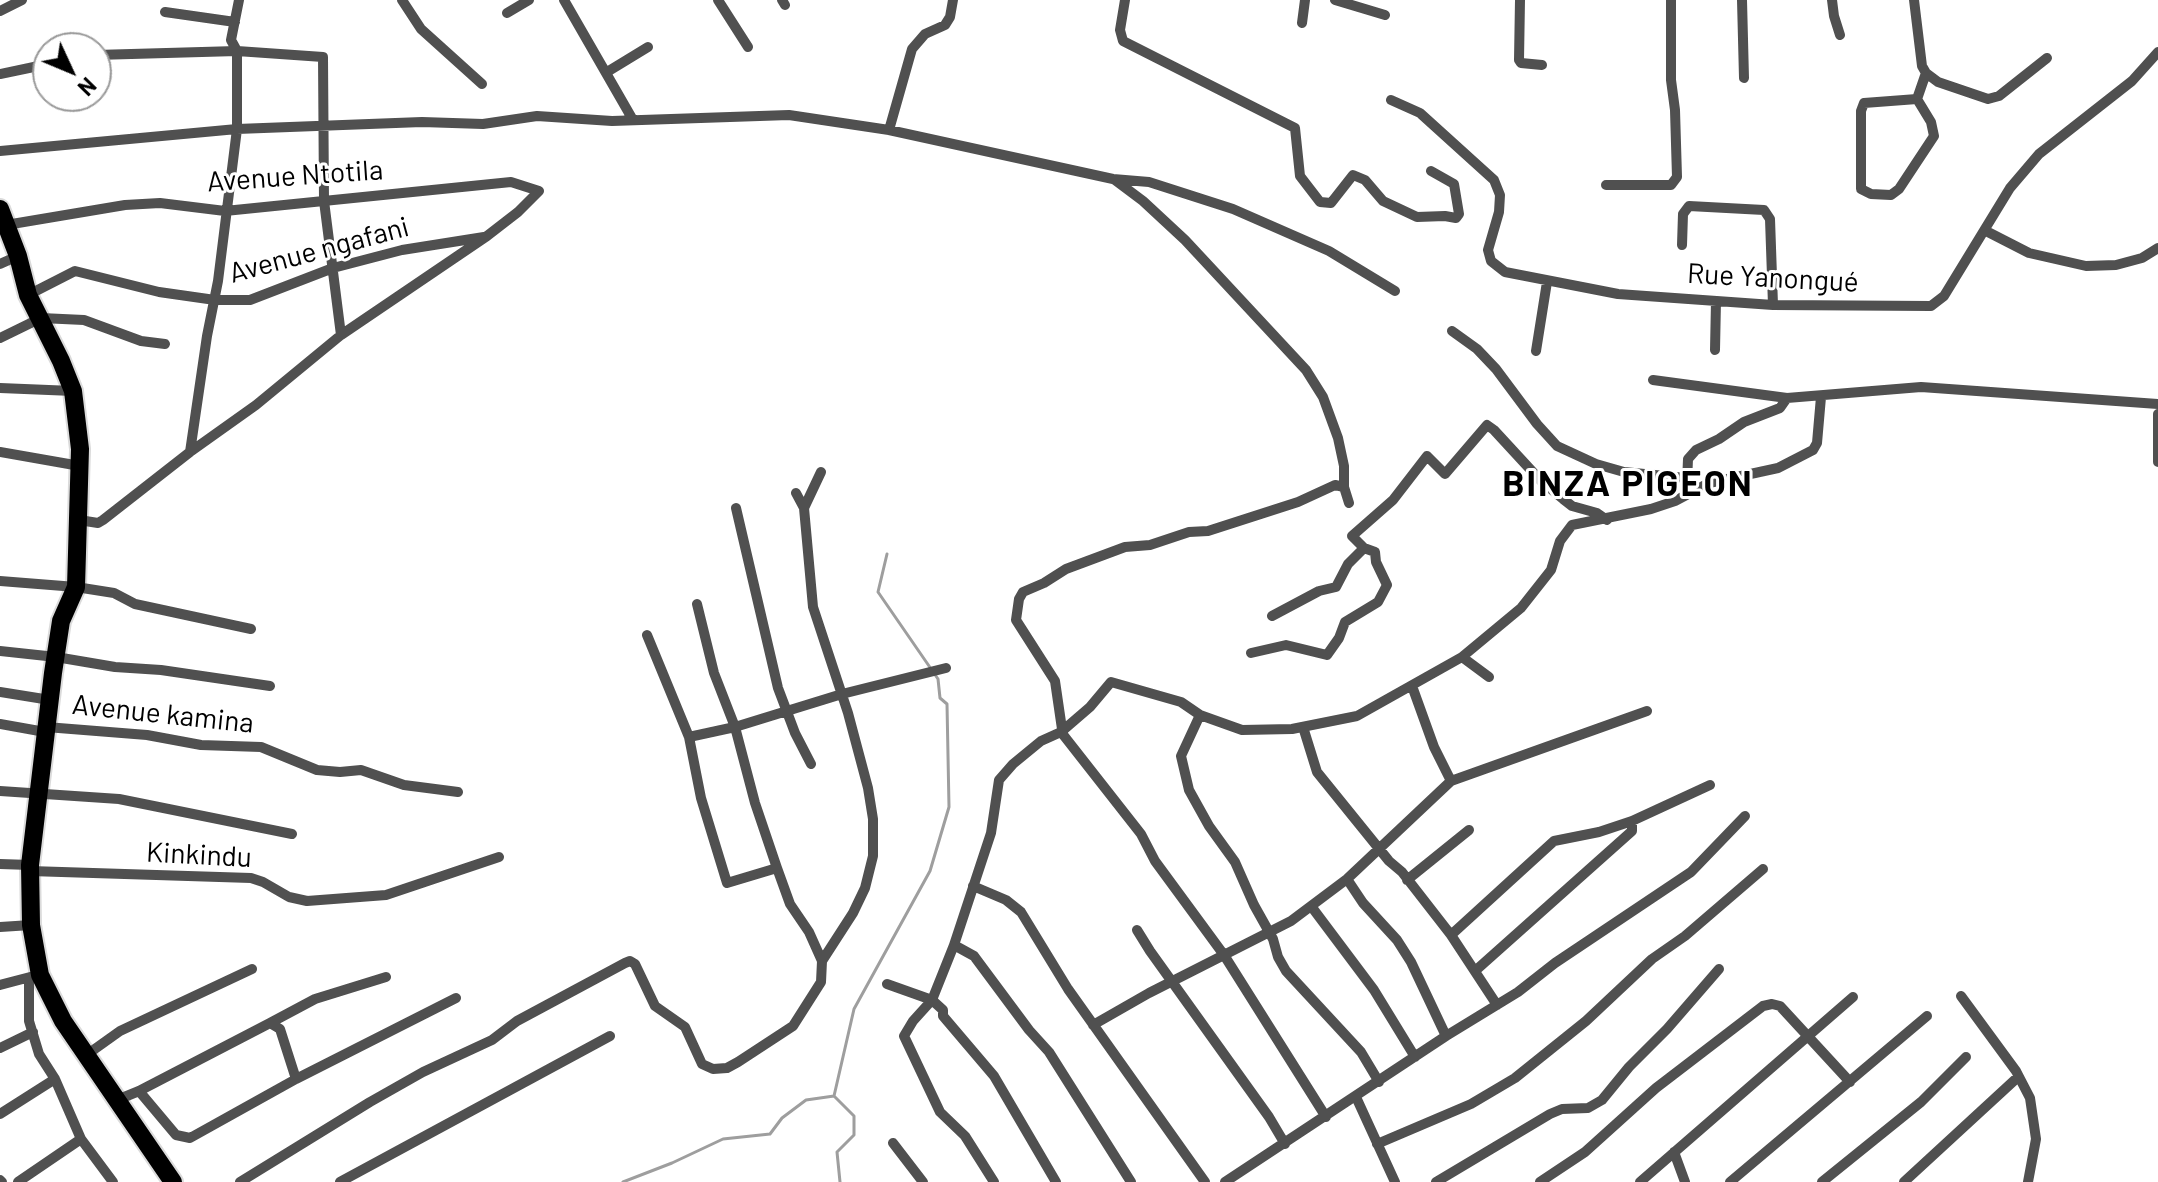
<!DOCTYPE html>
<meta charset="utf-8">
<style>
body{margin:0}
#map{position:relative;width:2158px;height:1182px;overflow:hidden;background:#fff;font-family:Barlow,sans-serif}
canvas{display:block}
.north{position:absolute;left:32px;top:32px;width:80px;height:80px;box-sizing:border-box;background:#fff;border:2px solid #999;border-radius:50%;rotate:134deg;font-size:22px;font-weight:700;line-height:32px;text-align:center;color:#000}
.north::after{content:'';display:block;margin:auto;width:28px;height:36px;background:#000;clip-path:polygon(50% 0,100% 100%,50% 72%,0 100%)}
</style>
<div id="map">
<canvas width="2158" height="1182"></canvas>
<div class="north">N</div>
</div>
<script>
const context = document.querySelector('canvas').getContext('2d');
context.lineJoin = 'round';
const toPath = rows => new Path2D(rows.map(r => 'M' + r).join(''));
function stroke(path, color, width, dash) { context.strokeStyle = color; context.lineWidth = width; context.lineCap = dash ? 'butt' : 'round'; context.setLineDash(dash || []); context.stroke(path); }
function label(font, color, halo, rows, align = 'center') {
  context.font = font + ' Barlow,sans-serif'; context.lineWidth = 6; context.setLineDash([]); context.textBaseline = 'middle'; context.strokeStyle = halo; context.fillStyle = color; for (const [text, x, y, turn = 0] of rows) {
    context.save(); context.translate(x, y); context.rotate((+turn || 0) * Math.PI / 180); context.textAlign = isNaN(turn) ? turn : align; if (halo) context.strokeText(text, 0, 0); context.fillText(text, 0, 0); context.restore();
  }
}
stroke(toPath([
 [834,1096,854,1009,930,871,949,807,947,704,940,698,938,679,878,592,887,554],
 [834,1096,854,1116,854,1135,837,1152,840,1182],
 [623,1182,672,1163,723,1139,770,1134,782,1118,806,1100,834,1096]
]), '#9e9e9e', 3);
const highway = toPath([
 [0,209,18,256,28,295,61,361,73,391,80,449,76,587,61,621,53,673,30,865,31,925,40,975,63,1021,173,1182]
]);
stroke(highway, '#dbdbdb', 22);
stroke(toPath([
 [402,0,421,29,482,84],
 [564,0,633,120],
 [718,0,748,47],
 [782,0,785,5],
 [1125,0,1120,30,1123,41,1295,128,1300,176,1320,202,1331,203,1353,175,1365,180,1383,201,1417,217,1445,216,1456,218,1459,214,1454,184,1431,171],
 [1335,0,1385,15],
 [1520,0,1519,60,1521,63,1542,65],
 [1742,0,1744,78],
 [1832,0,1834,16,1840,35],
 [1914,0,1922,66,1926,73,1938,82,1988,99,1999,96,2047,58],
 [0,11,22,0],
 [165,12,235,22],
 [507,13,529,0],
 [1302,23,1305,0],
 [96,55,237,51,323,57,324,201,341,335],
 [607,72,648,47],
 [0,74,48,64],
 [1917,99,1864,103,1861,111,1861,189,1871,194,1891,195,1899,189,1934,136,1931,122,1917,99,1926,73],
 [1391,100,1420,113,1494,180,1500,195,1499,212,1488,250,1491,261,1505,272,1618,294,1773,305,1931,306,1944,296,2010,188,2039,154,2132,81,2158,52],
 [889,130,912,49,925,34,945,25,950,17,953,0],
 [0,151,237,129,422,122,483,124,537,116,612,121,789,115,889,130,1113,179,1149,182,1233,209,1329,251,1395,291],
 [1115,180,1143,201,1185,240,1306,370,1323,397,1338,438,1344,466,1344,487,1349,503],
 [1606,185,1671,185,1677,177,1675,110,1671,80,1671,0],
 [6,225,125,205,160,203,225,211,511,182,539,191,518,212,487,236,341,335,256,405,190,452,103,520,98,523,79,520],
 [1986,231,2029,253,2086,266,2116,265,2142,258,2158,248],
 [1682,245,1683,214,1689,206,1764,210,1770,219,1773,305],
 [0,264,18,256],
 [28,295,75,271,159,292,215,300,250,300,333,268,402,250,484,237],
 [1452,331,1477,349,1496,369,1537,424,1557,446,1596,464,1624,472,1686,478],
 [0,338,41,318,84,320,141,341,165,344],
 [1715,350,1716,301],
 [1536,351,1547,282],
 [1653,380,1787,398,1921,387,2158,404],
 [0,388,73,391],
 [2158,414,2158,462],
 [0,452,80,466],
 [190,452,207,336,218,281,237,129,237,51,231,40,239,0],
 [1687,483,1688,459,1696,450,1719,439,1744,422,1780,408,1787,398],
 [796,493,804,508,813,607,848,713,868,788,873,819,873,856,865,888,853,913,822,961],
 [736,508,778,688,795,733,811,764],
 [804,508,821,472],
 [0,581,76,587,114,593,135,604,251,629],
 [1272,616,1319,591,1336,587,1348,564,1364,548,1352,536,1393,500,1427,456,1445,474,1487,425,1494,430,1541,481,1563,499,1572,506,1597,513,1607,520],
 [647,635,689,737,701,798,727,883,777,868],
 [0,651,56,657,115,667,161,670,270,686],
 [1251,653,1286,645,1327,655,1339,638,1345,622,1378,602,1387,585,1376,562,1375,552,1364,548],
 [1462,657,1489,677],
 [1412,686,1434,747,1451,781],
 [0,692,50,700],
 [1200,715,1181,756,1189,790,1209,826,1235,862,1254,905,1273,939,1278,957,1286,971,1361,1052,1379,1082],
 [0,724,45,732],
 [46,727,147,735,201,745,261,747,317,770,340,772,361,770,404,785,458,792],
 [1303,727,1317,772,1389,861,1402,872,1451,935,1497,1005],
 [1062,729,1055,681,1016,620,1019,599,1023,592,1044,583,1066,569,1125,547,1150,545,1189,532,1208,531,1298,502,1335,485,1344,487],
 [1061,732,1141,834,1155,861,1224,955,1326,1117],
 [689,737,735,727,842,694,946,668],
 [0,791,119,799,292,834],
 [0,864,30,865],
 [30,871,251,878,263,882,289,897,307,901,386,895,499,857],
 [1347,879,1363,903,1397,940,1411,962,1446,1036],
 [1407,880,1469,830],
 [973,886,1006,900,1021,912,1068,989,1205,1182],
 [1311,906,1374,990,1415,1057],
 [0,927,31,925],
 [1137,930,1150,951,1269,1117,1285,1144],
 [1451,935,1554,841,1599,832,1632,821,1710,785],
 [954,945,974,956,1029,1030,1049,1052,1131,1182],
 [1475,971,1632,831,1632,821],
 [29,978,29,1021,39,1054,55,1079,81,1139,113,1182],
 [887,984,932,1000,943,1010,943,1016,994,1076,1056,1182],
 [0,985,34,976],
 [1961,996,2016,1071,2030,1098,2036,1139,2028,1182],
 [270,1023,315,999,386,977],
 [1093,1025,1149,993,1291,921,1347,879,1451,781,1647,711],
 [0,1048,33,1032],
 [85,1056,120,1031,252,969],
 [139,1091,176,1135,190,1138,296,1079,456,998],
 [1356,1097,1395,1182],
 [117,1100,139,1091,270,1023,280,1029,296,1079],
 [0,1114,55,1079],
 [893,1143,923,1182],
 [1377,1144,1471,1104,1515,1078,1586,1021,1652,959,1685,936,1763,869],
 [1674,1152,1685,1182],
 [0,1180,2,1182],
 [18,1182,81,1139],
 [240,1182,370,1102,423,1072,492,1040,517,1021,625,963,630,961,635,964,655,1006,685,1027,702,1064,713,1069,727,1068,738,1062,793,1026,821,982,822,961,809,932,790,904,777,868,755,803,735,727,714,673,697,604],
 [340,1182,610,1036],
 [994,1182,965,1136,940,1112,904,1036,913,1021,932,1000,954,945,991,833,999,780,1013,764,1041,741,1061,732,1090,707,1111,682,1181,702,1200,715,1242,730,1292,729,1357,716,1462,657,1521,608,1551,570,1560,541,1572,525,1651,509,1675,501,1709,483,1778,468,1813,450,1817,443,1821,397],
 [1225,1182,1446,1036,1518,992,1555,963,1691,872,1745,816],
 [1436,1182,1550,1114,1562,1109,1588,1108,1602,1100,1629,1067,1667,1029,1719,969],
 [1540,1182,1585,1152,1656,1088,1763,1006,1772,1004,1780,1006,1850,1082],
 [1640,1182,1853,997],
 [1730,1182,1927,1016],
 [1822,1182,1921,1102,1966,1057],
 [1904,1182,2018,1077]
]), '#505050', 10);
stroke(highway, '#000', 18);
label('28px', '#000', '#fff', [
 ["Avenue Ntotila",295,176,-4],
 ["Avenue ngafani",319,250,-15],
 ["Rue Yanongué",1773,278,3],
 ["Avenue kamina",163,714,6],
 ["Kinkindu",199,855,3]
]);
context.letterSpacing = '2px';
label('bold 36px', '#000', '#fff', [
 ["BINZA PIGEON",1628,484]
]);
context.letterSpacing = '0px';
</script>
